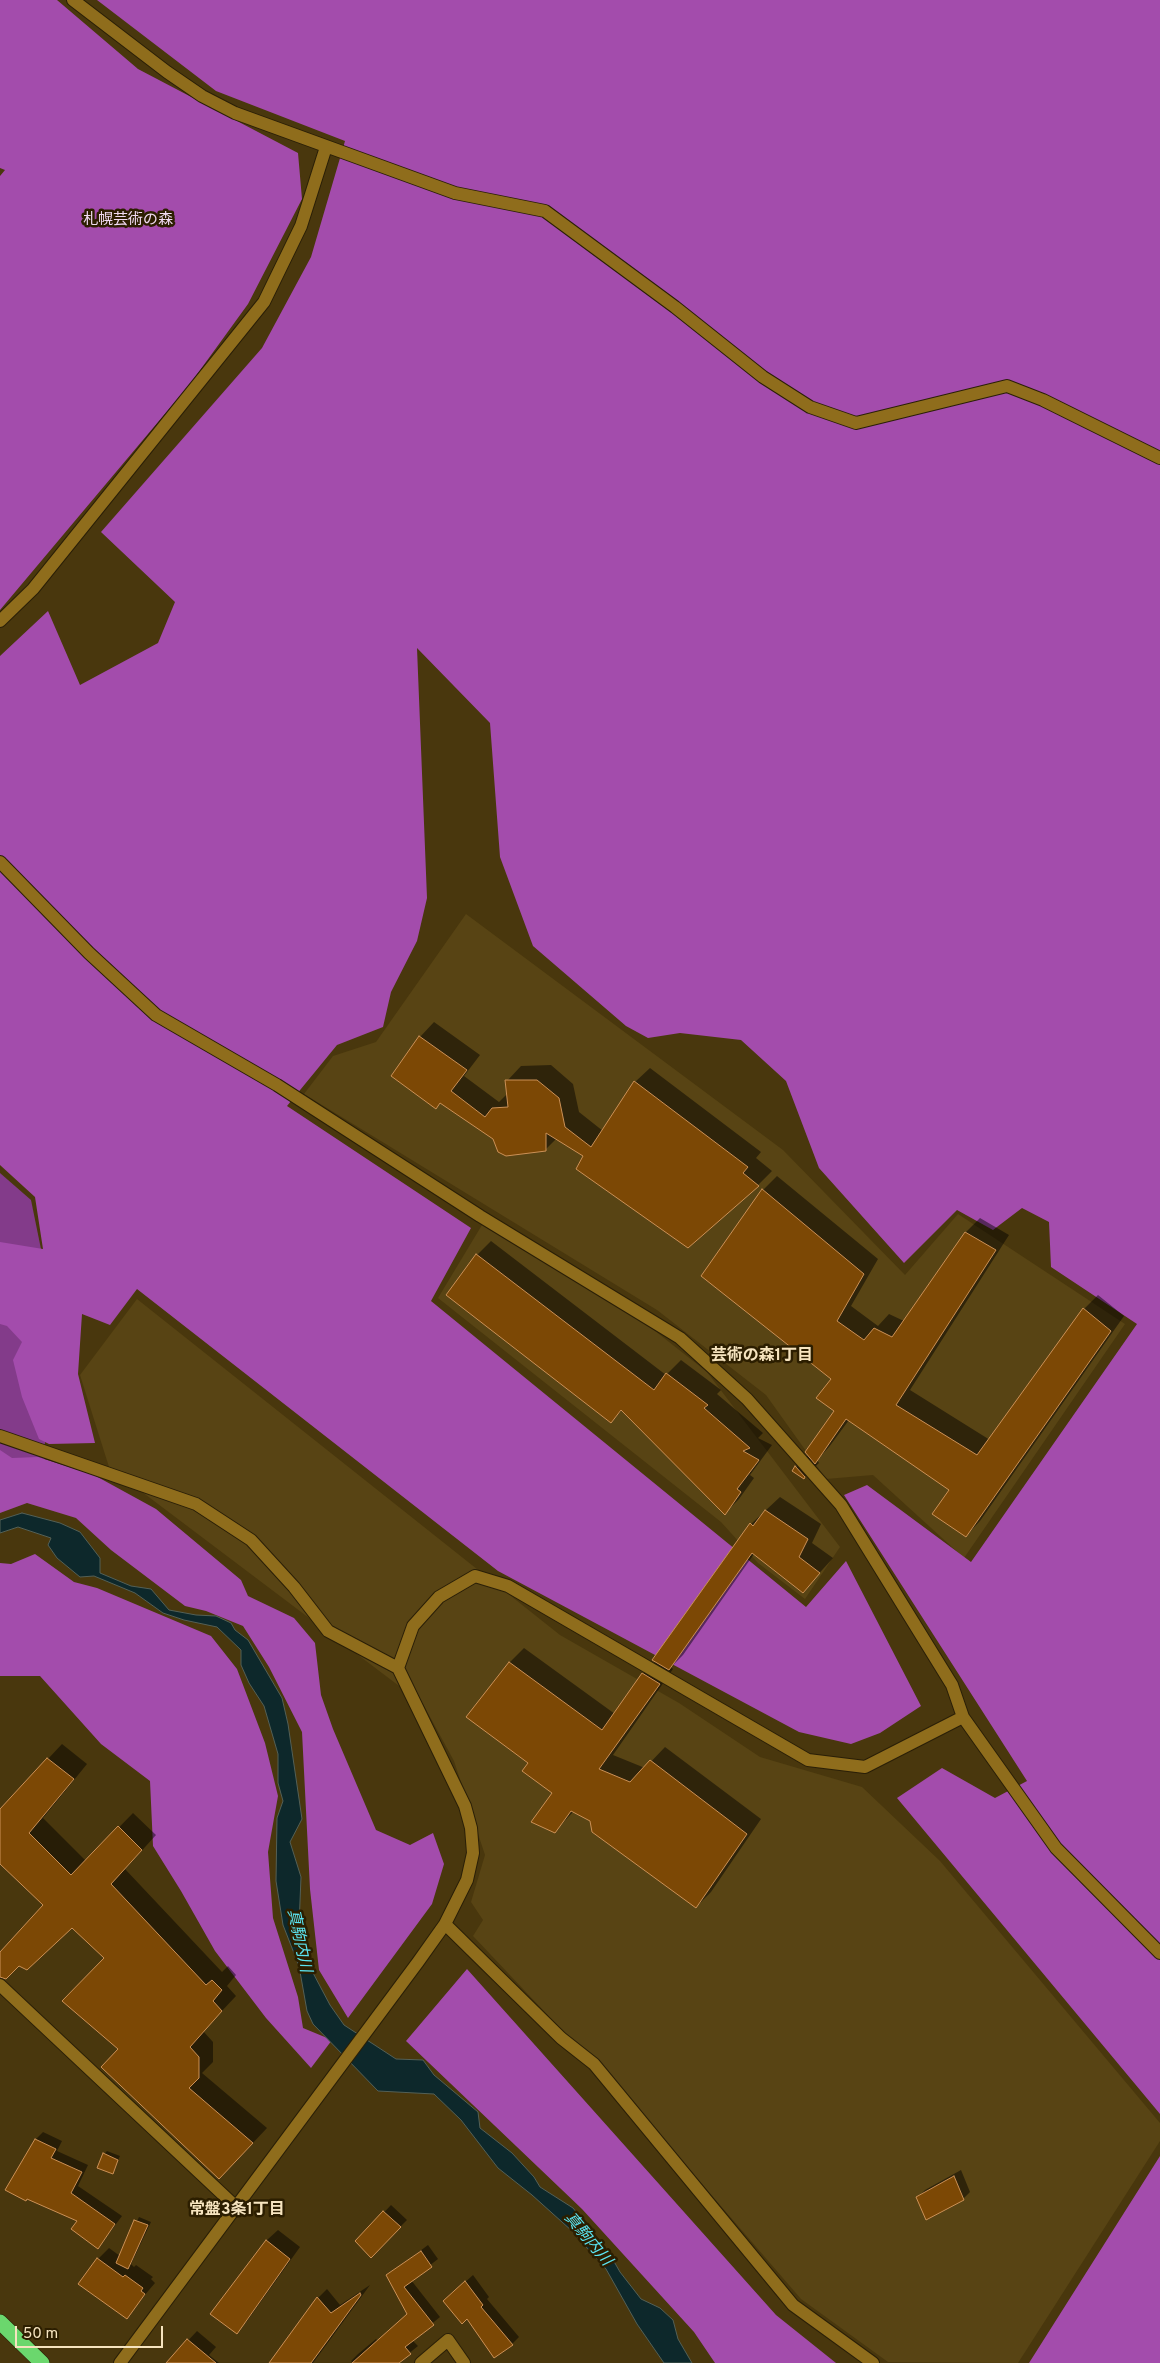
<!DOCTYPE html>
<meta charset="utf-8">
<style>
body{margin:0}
#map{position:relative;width:1160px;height:2363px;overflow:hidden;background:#49370d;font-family:Overpass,sans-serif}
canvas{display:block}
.scale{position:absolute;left:15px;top:2326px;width:148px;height:22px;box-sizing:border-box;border:2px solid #f6e4bf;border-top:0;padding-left:6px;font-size:15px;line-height:18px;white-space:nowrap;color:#f6e4bf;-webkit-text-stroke:4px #2c1e00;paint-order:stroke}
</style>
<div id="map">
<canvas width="1160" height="2363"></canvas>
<div class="scale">50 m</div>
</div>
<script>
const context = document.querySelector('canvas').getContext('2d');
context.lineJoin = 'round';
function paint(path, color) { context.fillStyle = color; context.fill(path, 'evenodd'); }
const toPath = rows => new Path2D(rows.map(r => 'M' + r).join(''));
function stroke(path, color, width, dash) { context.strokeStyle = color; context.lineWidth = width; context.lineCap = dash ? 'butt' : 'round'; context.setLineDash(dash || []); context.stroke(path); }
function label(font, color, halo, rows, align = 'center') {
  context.font = font + ' Overpass,"Noto Sans JP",sans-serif'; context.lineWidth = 5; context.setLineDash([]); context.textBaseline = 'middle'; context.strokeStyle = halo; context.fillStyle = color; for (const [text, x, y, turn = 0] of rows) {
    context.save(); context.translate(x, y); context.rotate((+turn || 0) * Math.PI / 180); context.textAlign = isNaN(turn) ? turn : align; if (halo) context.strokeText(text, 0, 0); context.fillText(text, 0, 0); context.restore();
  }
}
paint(toPath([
 [466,914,783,1150,905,1275,958,1214,1125,1324,964,1558,873,1475,826,1479,766,1395,657,1310,304,1094,333,1056,376,1042],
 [482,1225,645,1323,707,1372,840,1547,805,1599,758,1563,721,1522,438,1298],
 [137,1299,560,1635,679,1703,760,1757,862,1787,940,1861,1160,2123,1160,2141,1018,2363,888,2362,801,2299,645,2118,473,1936,483,1920,471,1902,485,1855,454,1761,423,1704,109,1467,80,1375]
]), '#584414');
paint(toPath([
 [0,1173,31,1200,42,1254,50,1361,43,1474,0,1464]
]), '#833b8a');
paint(toPath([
 [0,0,57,0,138,69,298,153,302,199,248,304,190,384,0,610,0,176,5,170,0,168],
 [97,0,1160,0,1160,2114,897,1798,942,1768,995,1798,1027,1781,844,1495,867,1485,971,1562,1137,1324,1051,1267,1049,1222,1022,1208,993,1230,957,1210,904,1263,819,1168,786,1081,741,1040,680,1033,648,1038,626,1026,533,946,500,857,490,723,417,648,427,898,417,941,391,992,383,1027,337,1045,287,1106,471,1228,431,1301,806,1607,846,1561,921,1706,880,1733,851,1744,799,1732,498,1571,137,1289,110,1325,82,1314,78,1374,95,1443,49,1444,39,1439,22,1397,13,1360,22,1342,7,1326,0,1324,0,1242,43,1249,35,1197,0,1165,0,656,48,611,80,685,158,643,175,602,101,532,262,348,311,257,345,141,216,91],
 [0,1450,12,1458,38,1457,94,1475,156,1509,241,1580,248,1596,294,1618,315,1643,321,1695,333,1729,376,1830,410,1845,433,1833,444,1864,432,1904,348,2018,319,1970,310,1889,302,1732,269,1667,243,1626,206,1611,185,1606,111,1550,76,1518,27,1503,0,1513],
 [35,1554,74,1582,97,1588,211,1636,237,1669,265,1743,278,1796,268,1852,273,1918,298,1997,303,2028,332,2040,311,2068,266,2018,215,1951,181,1891,153,1846,150,1781,101,1744,40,1676,0,1676,0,1563,11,1564],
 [467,1969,776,2315,836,2363,715,2363,694,2332,582,2209,406,2041],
 [1160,2156,1160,2363,1029,2363]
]), '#a34cac');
const water = toPath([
 [22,1513,60,1523,80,1532,100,1558,100,1573,131,1586,151,1589,169,1610,196,1615,216,1616,231,1623,235,1630,248,1640,282,1698,288,1724,302,1819,290,1842,301,1877,299,1926,306,1935,312,1971,330,2005,344,2025,396,2059,423,2060,434,2075,478,2112,480,2128,512,2153,534,2177,540,2187,573,2208,585,2223,590,2238,608,2251,620,2272,641,2299,660,2308,673,2320,678,2339,692,2363,664,2363,637,2324,606,2269,572,2231,532,2195,498,2168,461,2120,434,2094,378,2091,313,2024,307,2011,299,1966,283,1925,276,1881,277,1818,283,1801,278,1783,278,1754,264,1706,249,1683,241,1665,241,1650,217,1627,184,1620,163,1613,135,1593,94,1576,80,1577,57,1558,48,1545,51,1538,18,1527,0,1533,0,1520,22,1513]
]);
paint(water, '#0d282b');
stroke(water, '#536057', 1);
paint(toPath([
 [434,1022,480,1055,464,1076,499,1102,508,1093,507,1081,521,1066,551,1065,573,1084,579,1112,603,1131,635,1082,650,1068,761,1152,756,1158,772,1171,758,1185,585,1156,557,1138,545,1150,494,1138,441,1102,436,1108,420,1037],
 [777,1176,878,1259,851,1306,878,1326,889,1314,904,1321,966,1232,980,1218,1009,1235,910,1390,990,1440,1084,1309,1098,1295,1124,1316,980,1521,966,1536,951,1489,849,1420,829,1447,817,1460,819,1463,804,1477,794,1470,809,1454,836,1410,833,1379,763,1190],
 [491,1241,666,1375,681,1360,721,1390,717,1394,763,1433,758,1438,772,1445,750,1475,754,1478,739,1499,725,1513,622,1410,611,1422,448,1295,477,1255],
 [780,1497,821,1524,812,1543,833,1558,803,1591,754,1554,683,1655,671,1667,673,1669,613,1755,645,1768,665,1747,761,1819,711,1892,696,1907,591,1820,574,1811,555,1831,554,1792,529,1762,467,1716,510,1662,524,1648,615,1714,643,1674,656,1661,654,1660,751,1524],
 [62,1744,87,1764,43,1818,86,1861,133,1813,156,1835,125,1869,222,1972,228,1966,236,1975,227,1986,236,1996,203,2031,213,2042,213,2062,202,2073,267,2128,234,2163,105,1958,72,1926,19,1965,0,1973,0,1954,45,1905,0,1863,0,1810],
 [43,2132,62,2141,57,2151,88,2165,78,2186,122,2216,98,2248,79,2220,7,2190,36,2139],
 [107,2151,120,2156,112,2172,104,2154],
 [961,2170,970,2192,963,2199,918,2197,925,2190],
 [391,2205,407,2220,371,2256,357,2241],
 [139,2217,151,2222,131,2264,134,2267,136,2265,153,2277,151,2279,155,2283,126,2317,98,2259,109,2248,120,2256],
 [278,2230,300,2247,247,2321,236,2332,212,2314,267,2240],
 [428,2245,438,2259,411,2280,440,2317,412,2340,418,2346,397,2363,353,2363,351,2361,358,2354,376,2339,378,2341,409,2314,388,2275],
 [473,2275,489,2297,487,2299,519,2337,512,2344,452,2294],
 [370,2285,313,2363,270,2363,318,2298,327,2289,340,2305],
 [197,2331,216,2347,209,2355,219,2363,171,2363,169,2361]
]), '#0007');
const building = toPath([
 [419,1036,467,1070,451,1091,485,1117,492,1108,508,1107,505,1080,537,1080,559,1098,565,1127,591,1147,634,1081,748,1167,743,1173,759,1186,688,1248,576,1169,583,1156,546,1133,546,1151,506,1156,498,1152,493,1139,440,1103,436,1109,391,1076,419,1036],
 [762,1189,864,1274,837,1321,864,1340,874,1328,892,1337,965,1232,996,1250,896,1405,977,1455,1083,1308,1111,1331,966,1537,932,1514,949,1490,846,1419,815,1464,805,1452,834,1411,816,1398,831,1379,701,1276,762,1189],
 [476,1254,654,1390,666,1373,708,1405,704,1408,750,1448,743,1451,759,1460,737,1489,741,1492,725,1515,621,1410,611,1423,446,1295,476,1254],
 [795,1466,805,1477,804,1479,792,1471,795,1466],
 [765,1510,808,1539,799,1557,820,1573,803,1593,752,1553,669,1670,652,1660,750,1523,753,1526,765,1510],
 [509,1662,602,1730,642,1673,660,1684,599,1769,630,1782,650,1760,747,1834,696,1908,592,1832,590,1821,571,1811,555,1833,531,1822,552,1793,522,1771,528,1763,466,1717,509,1662],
 [47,1758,74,1779,29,1833,71,1875,118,1826,142,1850,111,1884,206,1985,212,1980,222,1990,213,2001,222,2011,190,2047,199,2057,199,2078,189,2088,253,2143,219,2179,101,2067,118,2049,62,2001,104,1958,72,1928,27,1970,19,1966,6,1979,0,1977,0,1952,43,1905,0,1864,0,1809,47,1758],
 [35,2139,56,2149,51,2158,82,2172,71,2193,115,2224,98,2249,71,2229,77,2221,27,2199,26,2201,5,2190,35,2139],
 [103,2153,118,2160,113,2174,97,2168,103,2153],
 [954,2176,964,2200,926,2220,916,2197,954,2176],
 [383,2211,401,2227,371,2258,355,2241,383,2211],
 [134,2220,148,2225,128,2269,116,2263,134,2220],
 [266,2240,290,2259,237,2334,210,2314,266,2240],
 [421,2251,432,2267,404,2287,434,2325,405,2347,411,2354,399,2363,352,2363,407,2314,386,2275,421,2251],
 [97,2258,123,2277,125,2275,143,2288,141,2291,145,2294,127,2319,78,2284,97,2258],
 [465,2281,483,2305,481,2307,513,2345,494,2358,467,2319,462,2324,443,2301,465,2281],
 [360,2293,361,2295,311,2363,269,2363,317,2297,331,2313,360,2293],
 [187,2339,216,2363,166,2363,187,2339]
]);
paint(building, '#7c4805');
stroke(building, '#cb9056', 1);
const minor = toPath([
 [73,0,167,72,202,96,235,113,455,193,545,211,675,307,763,377,810,407,856,423,1007,386,1043,400,1160,458],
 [0,621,33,589,264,302,301,226,326,147],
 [0,862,89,953,156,1015,277,1085,480,1216,680,1338,747,1399,841,1505,952,1685,963,1717,1056,1848,1160,1953],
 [0,1436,196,1504,251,1540,294,1587,328,1631,398,1668],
 [445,1924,561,2038,594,2064,793,2305,873,2363],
 [0,1985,235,2206],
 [120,2363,418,1962,445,1924,467,1880,473,1853,471,1828,465,1806,398,1668,413,1626,439,1597,475,1576,508,1586,808,1760,865,1767,963,1717],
 [421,2363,448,2340,464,2363]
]);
const highway = toPath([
 [0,2322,42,2363]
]);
stroke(minor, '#2a1f07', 14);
stroke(highway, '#2a1f07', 16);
stroke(minor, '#8f6d1c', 12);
stroke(highway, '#6bd76d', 15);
label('15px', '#f2dbf3', '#2c1e00', [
 ["札幌芸術の森",128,221]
]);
label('bold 16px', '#f6e4bf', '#2c1e00', [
 ["芸術の森1丁目",762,1357],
 ["常盤3条1丁目",237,2211]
]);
label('italic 16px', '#5be4f1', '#2c1e00', [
 ["真駒内川",298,1941,78],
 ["真駒内川",587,2240,50]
]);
</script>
